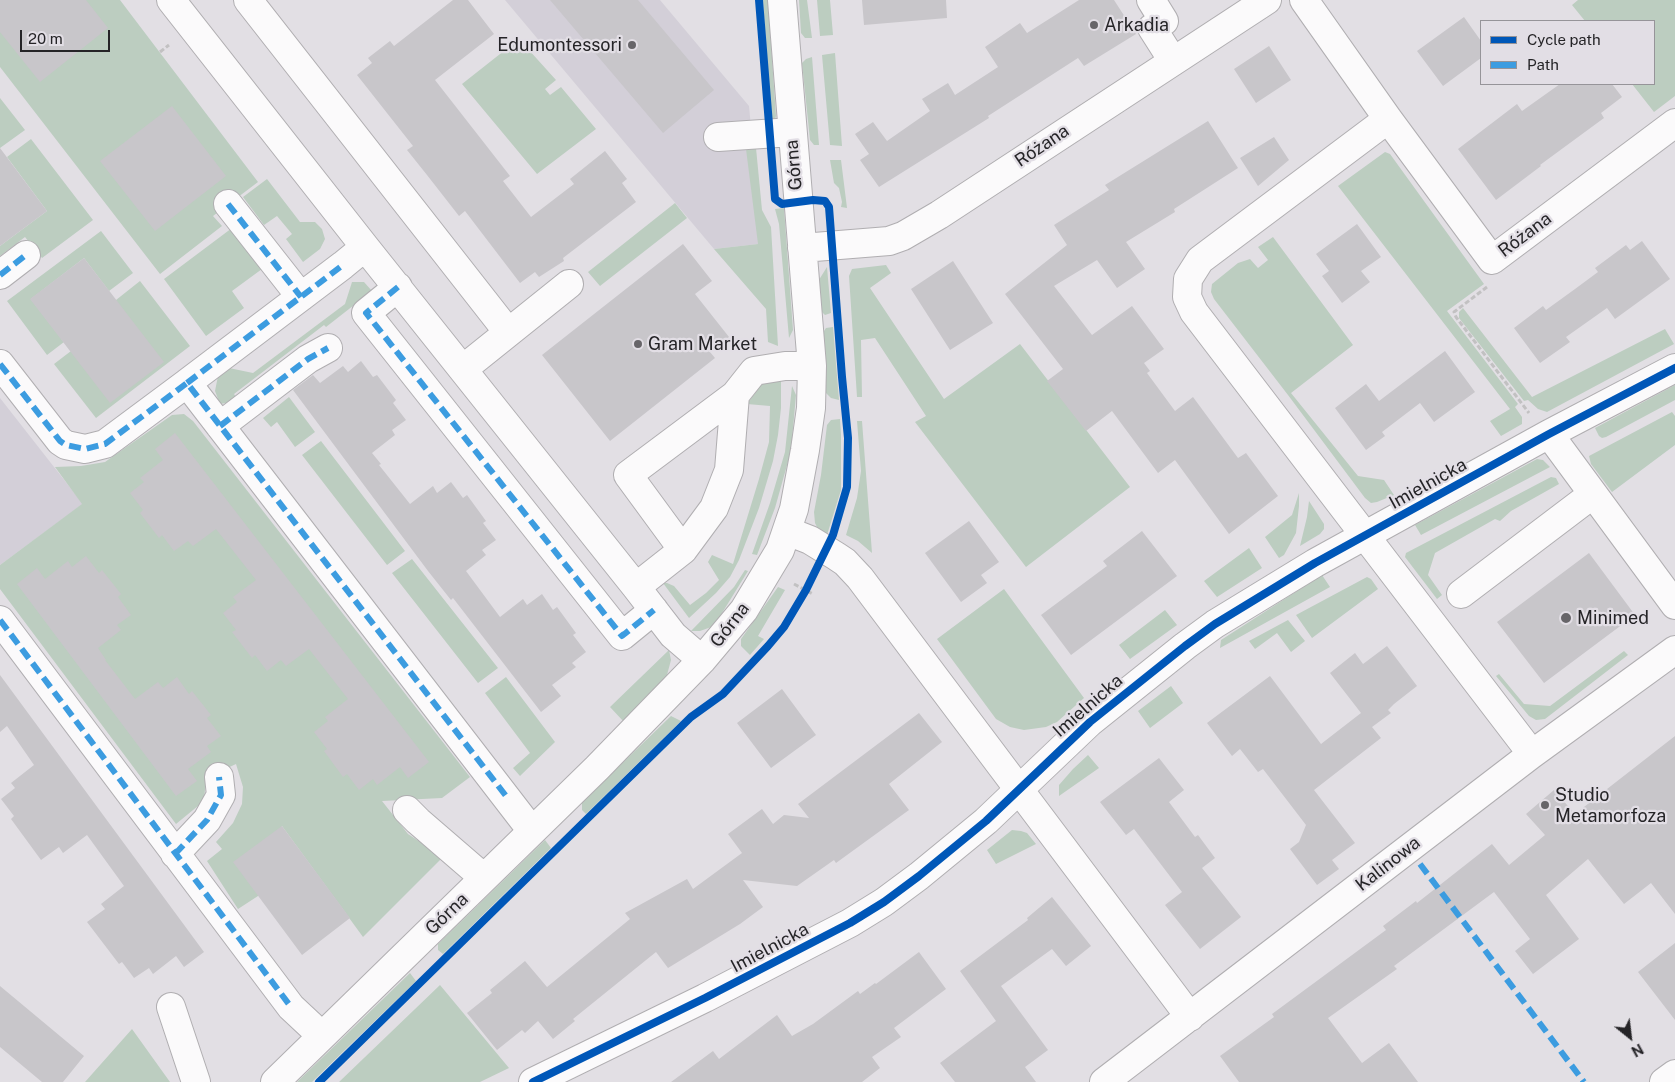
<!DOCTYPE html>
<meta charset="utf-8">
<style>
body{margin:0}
#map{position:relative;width:1675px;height:1082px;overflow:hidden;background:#e2dfe4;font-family:"Public Sans",sans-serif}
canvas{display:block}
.legend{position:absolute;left:1480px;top:20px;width:175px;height:65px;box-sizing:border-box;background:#e2dee5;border:1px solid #969499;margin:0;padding:6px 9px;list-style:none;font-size:15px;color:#252427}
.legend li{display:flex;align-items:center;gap:10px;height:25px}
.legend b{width:25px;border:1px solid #969499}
.north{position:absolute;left:1605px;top:1012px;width:50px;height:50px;-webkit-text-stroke:4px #e2dee5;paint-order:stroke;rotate:151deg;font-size:14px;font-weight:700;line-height:20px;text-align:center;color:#252427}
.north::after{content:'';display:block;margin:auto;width:18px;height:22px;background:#252427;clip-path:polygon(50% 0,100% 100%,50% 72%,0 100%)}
.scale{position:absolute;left:20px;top:30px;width:90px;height:22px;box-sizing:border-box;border:2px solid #252427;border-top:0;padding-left:6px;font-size:15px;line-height:18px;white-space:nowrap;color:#252427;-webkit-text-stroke:4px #e2dee5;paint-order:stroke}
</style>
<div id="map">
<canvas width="1675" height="1082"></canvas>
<ul class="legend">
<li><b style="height:6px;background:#0057b8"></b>Cycle path</li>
<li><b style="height:6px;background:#3c9ce0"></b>Path</li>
</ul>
<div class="north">N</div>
<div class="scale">20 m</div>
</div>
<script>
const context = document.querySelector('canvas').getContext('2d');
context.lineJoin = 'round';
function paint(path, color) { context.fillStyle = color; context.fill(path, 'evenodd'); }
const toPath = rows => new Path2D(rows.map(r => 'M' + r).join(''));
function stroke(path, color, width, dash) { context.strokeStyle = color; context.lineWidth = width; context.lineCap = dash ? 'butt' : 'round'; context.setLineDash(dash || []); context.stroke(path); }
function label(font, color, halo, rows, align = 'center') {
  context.font = font + ' "Public Sans",sans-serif'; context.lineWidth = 4.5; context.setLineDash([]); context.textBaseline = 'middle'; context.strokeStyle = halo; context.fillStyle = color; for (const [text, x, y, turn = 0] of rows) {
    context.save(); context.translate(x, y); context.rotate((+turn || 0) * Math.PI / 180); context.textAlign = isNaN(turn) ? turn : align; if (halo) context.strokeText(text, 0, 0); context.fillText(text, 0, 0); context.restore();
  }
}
paint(toPath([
 [505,0,660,0,749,106,757,192,758,244,714,249],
 [0,398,83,504,0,565]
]), '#d3cfd8');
paint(toPath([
 [0,0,120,0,258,182,213,216,222,226,160,274,0,67],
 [763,0,768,0,776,116,775,120,771,125],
 [799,0,807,0,812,38,805,38,801,33],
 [817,0,830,0,833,35,820,36],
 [1578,0,1675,0,1675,96,1654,112,1632,84,1654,84,1654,21,1585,21,1572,5],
 [519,39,556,80,545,89,550,95,561,87,596,129,537,174,462,84],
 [835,53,842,146,830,145,822,55],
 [812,57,819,145,814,145,810,140,802,63,806,59],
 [0,98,25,130,0,148],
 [31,139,93,220,42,258,25,237,0,256,0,246,47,211,7,157],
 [756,148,762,210,771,227,778,346,768,342,766,309,714,249,758,244,746,149],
 [1385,152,1390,154,1484,284,1447,311,1518,404,1515,407,1522,417,1522,424,1501,436,1490,421,1510,409,1338,186],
 [830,160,841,160,847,208,841,207,842,202,839,188,834,183],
 [267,179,300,222,315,222,322,229,325,239,320,249,303,262,286,239,292,234,277,216,264,225,243,197],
 [675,203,687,218,600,286,588,272],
 [784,208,793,330,789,338,779,224,775,209],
 [232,228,262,269,232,291,244,308,206,336,164,279],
 [101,231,133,273,109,291,84,258,31,299,64,342,47,355,7,301],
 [1273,237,1353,345,1291,393,1358,476,1384,480,1394,495,1377,502,1371,503,1365,498,1288,395,1214,299,1211,292,1212,284,1238,263,1250,259,1258,268,1268,260,1258,247],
 [886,265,891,273,870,288,944,399,1020,344,1130,487,1026,567,915,422,926,416,875,338,861,340,862,397,857,397,849,276,852,269],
 [827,267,831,313,825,315,820,310,817,283],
 [140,281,190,346,96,418,54,364,71,351,116,300],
 [352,282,364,282,372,291,326,327,324,325,234,394,236,397,226,403,220,404,215,391,218,376,229,368,253,373,345,304],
 [1463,308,1532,397,1665,329,1674,344,1547,412,1538,409,1528,400,1524,401,1459,318,1459,312],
 [833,327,839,400,831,398,826,393,822,334,826,328],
 [781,377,781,408,778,435,773,461,759,508,739,560,730,577,716,593,689,618,663,583,667,583,674,586,690,605,706,593,719,580,708,562,712,555,733,564,759,479,769,442,770,406,747,404,764,381],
 [1675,385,1675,400,1606,437,1602,438,1599,436,1595,428],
 [792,386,796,395,791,451,775,508,757,555,752,554,770,503,785,452],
 [289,397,315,432,295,447,277,422,271,427,263,418],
 [1672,412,1675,416,1675,445,1612,492,1591,464,1589,456],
 [184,414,193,421,470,777,442,798,382,801,408,834,443,857,363,937,282,826,258,896,238,909,207,861,222,849,216,842,233,823,242,804,243,787,236,764,206,778,204,801,176,824,0,589,0,565,82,504,55,467,81,466,105,462,172,415],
 [840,419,841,435,841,490,827,535,819,531,815,523,814,512,821,475,827,425,831,420],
 [857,421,862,421,872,553,858,541,846,535,857,498,861,471],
 [321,441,405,551,387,565,302,455],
 [1537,459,1543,460,1550,467,1421,535,1415,525],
 [1551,477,1556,478,1559,484,1511,511,1500,521,1495,519,1435,553,1428,575,1442,595,1437,599,1405,557,1406,553],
 [1299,493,1299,506,1296,533,1284,555,1279,558,1265,537,1292,515],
 [1309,501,1324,524,1324,529,1320,534,1300,546,1307,517],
 [1249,548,1262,568,1217,597,1204,581],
 [412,559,498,668,478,683,392,573],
 [745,570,748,571,714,626,700,631,691,631,734,587],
 [1322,575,1330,587,1220,648,1221,640],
 [1367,577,1371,579,1378,589,1312,638,1296,615],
 [778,587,785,590,758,636,764,639,750,655,741,646,741,639],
 [1004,589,1084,698,1057,722,1046,727,1024,730,1010,727,996,719,937,639],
 [1165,610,1177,625,1130,659,1119,645],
 [1288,620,1305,641,1291,652,1277,633,1255,649,1249,641],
 [669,650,671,660,667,675,662,685,624,722,610,707],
 [1624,651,1628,655,1545,719,1536,720,1529,716,1496,676,1499,674,1524,704,1550,706],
 [506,677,555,742,520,776,513,768,530,753,485,693],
 [1171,686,1183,703,1150,728,1138,711],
 [671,716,681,721,586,814,582,810,582,802],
 [1088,755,1099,768,1059,796,1059,785,1073,769],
 [1012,830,1021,831,1027,833,1036,844,996,864,987,850],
 [545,840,551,848,443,954,438,950,438,944],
 [410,973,416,981,312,1082,297,1082],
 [440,985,509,1068,480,1082,339,1082],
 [132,1029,170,1082,85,1082]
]), '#bccdc0');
paint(toPath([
 [0,0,86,0,108,28,40,82,0,32],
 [453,0,468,0,494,34,435,80,510,176,503,181,531,217,574,184,570,179,605,151,627,179,622,183,636,202,563,258,564,261,539,277,535,272,520,283,465,211,459,216,427,175,407,150,413,146,357,75,372,63,368,58,390,41,394,46],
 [550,0,638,0,714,90,663,133],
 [862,0,946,0,947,18,864,25],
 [1079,0,1114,0,1136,34,1084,66,1078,58,988,116,989,118,879,187,860,160,869,154,855,134,873,122,887,141,930,111,922,99,948,83,955,95,998,67,985,47,1020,23,1027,33],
 [1464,17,1481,41,1481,58,1443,86,1417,51],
 [1269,46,1291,80,1256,103,1234,69],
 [1560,84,1612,84,1622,97,1601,113,1604,118,1540,165,1541,166,1496,200,1458,149,1517,104,1522,111],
 [172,106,226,176,155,231,100,161],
 [1208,121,1238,168,1174,209,1175,212,1126,242,1145,269,1117,288,1097,260,1054,286,1092,335,1132,306,1164,349,1144,363,1150,371,1147,373,1175,411,1193,397,1238,458,1246,453,1278,496,1229,534,1175,460,1158,473,1112,411,1086,431,1047,381,1063,369,1005,294,1067,245,1054,225,1109,190,1105,185],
 [1274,137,1289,160,1258,186,1240,158],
 [0,148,47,211,0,246],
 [1357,224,1381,257,1361,271,1370,282,1342,303,1322,276,1329,271,1316,254],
 [1642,241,1670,279,1615,319,1607,308,1566,337,1570,342,1540,363,1514,328,1543,306,1546,310,1575,289,1598,272,1595,268,1626,245,1630,250],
 [683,244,712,281,695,294,729,337,710,352,715,358,610,441,542,355],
 [84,258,164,362,110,403,30,299],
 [953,261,993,323,950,350,911,289],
 [1445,351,1475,392,1434,422,1420,403,1382,432,1385,436,1366,450,1335,408,1366,384,1379,401],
 [361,361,373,377,377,375,396,400,393,403,406,420,392,430,395,435,372,453,381,464,379,465,410,504,433,486,437,493,451,482,463,498,467,495,486,521,483,523,496,540,482,550,486,555,466,571,500,617,523,599,527,605,542,594,553,610,557,607,576,633,573,635,586,652,572,663,576,667,552,685,561,696,541,712,453,598,451,600,428,571,293,390,313,375,320,383,343,366,348,372],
 [175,433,429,762,408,778,400,767,377,785,373,779,359,790,347,774,343,777,324,751,327,749,314,732,328,721,325,717,348,699,309,649,286,666,281,660,267,671,255,655,252,658,232,632,236,630,223,613,237,602,233,597,256,580,216,529,193,546,188,541,174,551,162,535,159,538,140,513,143,510,130,493,144,482,140,478,163,460,155,449],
 [969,521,999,562,981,575,987,583,961,602,925,553],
 [1142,531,1177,576,1071,655,1041,615,1107,566,1103,561],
 [1589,553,1635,615,1544,683,1497,622],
 [86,556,99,573,102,570,121,594,118,597,131,615,117,625,121,630,98,648,106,660,105,660,135,699,158,682,163,688,177,677,189,694,192,691,211,715,207,718,221,736,207,746,211,752,188,769,197,781,176,796,17,584,37,568,45,579,68,561,72,567],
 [1387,646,1417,686,1394,704,1388,710,1391,713,1372,727,1381,738,1314,790,1355,843,1332,860,1339,869,1317,885,1290,849,1299,842,1306,825,1263,769,1258,772,1240,749,1232,756,1207,723,1270,676,1321,744,1361,713,1330,673,1355,653,1363,664],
 [0,675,204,952,184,967,176,956,153,974,149,968,134,978,122,962,119,964,87,922,105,909,101,904,124,886,87,835,63,853,59,847,41,860,11,819,14,816,1,799,15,788,11,783,34,765,7,726,0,732],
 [782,689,816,735,771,768,737,723],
 [919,713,942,742,889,784,909,810,836,863,834,860,797,886,743,880,763,907,740,924,668,968,656,952,573,1019,575,1021,553,1039,538,1021,525,1033,522,1030,497,1050,467,1013,492,993,490,990,525,961,547,987,630,919,625,913,687,879,693,889,742,853,728,834,762,809,773,824,784,815,809,818,798,804],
 [1675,736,1675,914,1651,883,1624,904,1588,859,1546,895,1579,939,1533,974,1515,951,1530,939,1494,892,1394,966,1397,969,1328,1018,1362,1063,1389,1043,1418,1082,1239,1082,1220,1056,1274,1017,1272,1014,1386,930,1383,926,1416,901,1417,903,1492,844,1509,865,1545,835,1526,814,1554,790,1575,814],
 [1159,758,1184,790,1169,802,1195,837,1198,835,1215,858,1202,868,1241,917,1200,949,1165,905,1182,892,1134,829,1126,835,1100,802],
 [282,826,350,918,302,955,233,862],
 [1052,897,1091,946,1066,966,1052,949,1001,986,1048,1050,1025,1067,1036,1082,955,1082,940,1063,996,1021,960,971,1028,920,1027,918],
 [1675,943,1675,1020,1638,972],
 [919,952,946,989,894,1028,901,1037,872,1057,880,1068,862,1082,671,1082,713,1051,719,1059,777,1015,792,1036,813,1024,858,991,860,994,875,983,876,984],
 [0,986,84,1056,63,1082,42,1082,0,1047]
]), '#c8c6ca');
const minor = toPath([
 [171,0,365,247,636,587,673,635,702,660],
 [248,0,508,332],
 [1151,0,1164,21,1152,28,1173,61],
 [1304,0,1388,119,1492,260,1675,123],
 [1388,119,1200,260,1188,279,1187,297,1194,312,1532,754],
 [718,137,792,132],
 [228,204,301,297],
 [802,248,889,241,903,236,939,215,1267,0],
 [0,275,26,255],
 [398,287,366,313,622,636,654,610],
 [0,364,60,441,66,445,85,449,105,444,187,383,532,831],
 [463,369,569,284],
 [187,383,343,265,365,247],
 [220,426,308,359,328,348],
 [1549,434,1675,605],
 [787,531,810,540,836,556,845,562,860,578,1190,1017],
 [683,550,714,508,729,470,735,395],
 [636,587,683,550,628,475,735,395,754,371,785,366,812,366],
 [1461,594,1593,494],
 [0,620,291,1007,322,1036],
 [407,810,418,821,484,878],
 [175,854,207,820,221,795,219,777],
 [171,1007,196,1082],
 [275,1082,597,768,702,660,744,610,780,550,794,509,805,450,811,408,812,366,782,0],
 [533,1082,705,998,850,923,884,902,919,876,986,821,1090,722,1185,646,1215,624,1315,563,1549,434,1675,368],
 [1104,1082,1532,754,1675,650],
 [1664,1082,1675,1074]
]);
stroke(minor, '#b0aeb1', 30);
stroke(toPath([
 [160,52,169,45],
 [1487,287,1454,312,1456,317,1529,413],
 [794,584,813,594]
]), '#c2c1c2', 3, [5, 2.5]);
stroke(minor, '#fbfafb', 28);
stroke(toPath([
 [228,204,301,297],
 [0,275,26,255],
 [398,287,366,313,622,636,654,610],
 [0,364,60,441,66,445,85,449,105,444,187,383,506,796],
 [187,383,343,265],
 [220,426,308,359,328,348],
 [0,620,291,1007],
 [175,854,207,820,221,795,219,777],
 [1420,864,1584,1082]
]), '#3c9ce0', 6, [12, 6]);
stroke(toPath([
 [319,1082,691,717,723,694,768,646,784,627,806,590,833,535,847,487,848,438,842,377,829,207,825,201,813,200,782,204,775,199,759,0],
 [533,1082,705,998,850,923,884,902,919,876,986,821,1090,722,1185,646,1215,624,1315,563,1549,434,1675,368]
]), '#0057b8', 8);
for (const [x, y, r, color] of [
 [1094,25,5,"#676569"],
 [632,45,5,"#676569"],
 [638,344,5,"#676569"],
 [1566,618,6,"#676569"],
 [1545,805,5,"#676569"]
]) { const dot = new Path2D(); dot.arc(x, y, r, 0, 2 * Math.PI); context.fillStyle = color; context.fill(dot); stroke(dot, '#e2dee5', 2); }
label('18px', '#252427', '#e2dee5', [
 ["Arkadia",1104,25],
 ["Edumontessori",622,45,"right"],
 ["Gram Market",648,344],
 ["Minimed",1577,618],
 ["Studio",1555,795],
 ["Metamorfoza",1555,816]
], 'left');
label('18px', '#252427', '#e2dee5', [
 ["Różana",1042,146,-34],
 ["Górna",794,165,-95],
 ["Różana",1525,235,-37],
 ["Imielnicka",1428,484,-29],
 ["Górna",730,625,-52],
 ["Imielnicka",1088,706,-41],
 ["Kalinowa",1388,864,-38],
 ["Górna",447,914,-44],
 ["Imielnicka",770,948,-28]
]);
</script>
